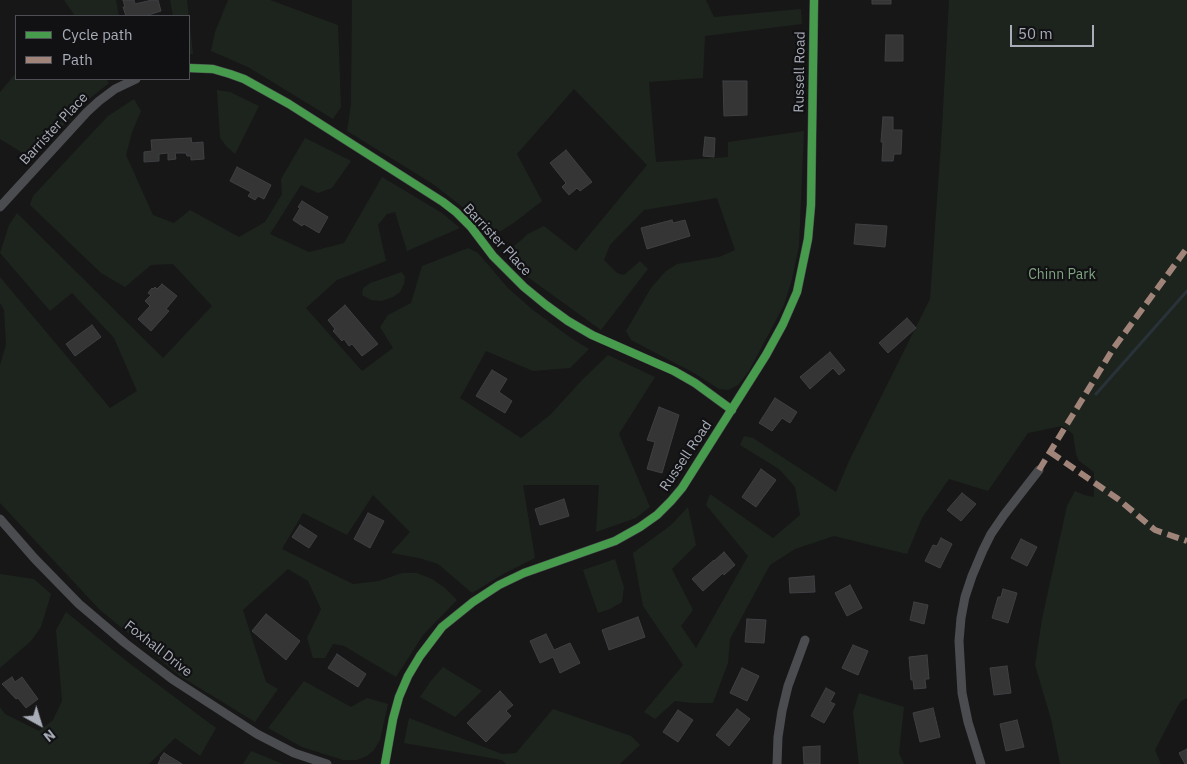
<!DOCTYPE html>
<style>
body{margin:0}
#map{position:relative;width:1187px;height:764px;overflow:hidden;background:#171717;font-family:"IBM Plex Sans",sans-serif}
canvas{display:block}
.legend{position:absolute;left:15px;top:15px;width:175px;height:65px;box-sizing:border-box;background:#111113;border:1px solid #4d4f55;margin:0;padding:6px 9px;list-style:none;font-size:15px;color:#a8adb8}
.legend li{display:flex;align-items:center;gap:10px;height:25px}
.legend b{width:25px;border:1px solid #4d4f55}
.north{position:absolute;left:15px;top:699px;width:50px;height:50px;-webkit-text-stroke:4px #111113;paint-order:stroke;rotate:141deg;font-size:14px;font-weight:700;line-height:20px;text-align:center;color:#a8adb8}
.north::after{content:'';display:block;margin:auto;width:18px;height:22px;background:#a8adb8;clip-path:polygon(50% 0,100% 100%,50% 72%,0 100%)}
.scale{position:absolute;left:1010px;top:25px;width:84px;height:22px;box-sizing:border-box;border:2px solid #a8adb8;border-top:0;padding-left:6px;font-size:15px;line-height:18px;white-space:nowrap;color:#a8adb8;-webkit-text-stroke:4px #111113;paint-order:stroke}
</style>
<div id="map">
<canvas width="1187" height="764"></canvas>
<ul class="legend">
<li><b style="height:6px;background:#469c4c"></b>Cycle path</li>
<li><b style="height:6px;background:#a18479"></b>Path</li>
</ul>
<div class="north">N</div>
<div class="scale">50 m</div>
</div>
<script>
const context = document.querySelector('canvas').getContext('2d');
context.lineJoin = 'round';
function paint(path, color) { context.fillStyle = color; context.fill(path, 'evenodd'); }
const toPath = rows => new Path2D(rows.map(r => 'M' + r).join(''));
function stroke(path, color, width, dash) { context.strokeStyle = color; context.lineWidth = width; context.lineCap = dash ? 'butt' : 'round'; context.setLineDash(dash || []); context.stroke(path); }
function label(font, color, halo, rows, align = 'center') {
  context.font = font + ' "IBM Plex Sans",sans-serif'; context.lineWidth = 4.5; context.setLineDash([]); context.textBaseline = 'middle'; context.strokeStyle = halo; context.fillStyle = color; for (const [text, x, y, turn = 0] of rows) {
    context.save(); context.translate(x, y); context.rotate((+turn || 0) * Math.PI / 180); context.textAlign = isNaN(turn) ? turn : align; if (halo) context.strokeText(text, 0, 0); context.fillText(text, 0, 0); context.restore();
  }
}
paint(toPath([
 [64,0,116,0,119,16,75,16],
 [170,0,187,0,193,54,189,54,189,16,173,16],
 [228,0,270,0,338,25,341,107,333,119,248,67,211,51,215,32],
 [352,0,706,0,714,17,801,9,802,24,705,36,703,78,649,82,656,162,728,157,728,142,804,131,799,246,792,279,784,305,749,371,738,385,728,390,719,389,694,373,631,340,626,331,651,288,666,271,677,264,719,257,735,250,717,198,644,210,610,245,604,260,617,273,624,275,640,261,648,269,601,330,522,273,513,256,512,248,528,234,544,226,576,251,647,165,574,89,517,154,542,201,515,222,501,231,490,232,465,209,433,184,347,131,351,104],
 [949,0,1187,0,1187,698,1180,702,1155,750,1161,764,1060,764,1051,719,1035,665,1042,619,1067,506,1075,491,1084,495,1094,497,1094,472,1079,461,1076,454,1073,434,1062,426,1028,433,988,491,949,479,922,518,907,554,834,536,795,549,770,565,730,639,728,663,713,703,692,703,675,701,655,719,644,712,683,665,643,606,633,553,671,525,688,507,696,545,672,569,693,610,681,626,696,648,748,556,706,505,710,494,773,538,800,515,795,487,779,469,740,445,744,436,753,438,836,492,849,461,930,299,942,128],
 [16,73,16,79,106,79,109,83,77,109,34,160,0,139,0,92],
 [217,90,230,92,259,106,235,154,227,147,220,138],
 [134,99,141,111,132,132,126,155,153,215,174,223,190,210,239,237,265,222,282,194,281,179,305,138,351,161,332,188,318,193,301,185,270,234,309,252,344,243,382,177,442,213,460,228,407,251,395,212,387,214,378,225,386,261,337,280,306,308,362,371,393,348,380,327,388,315,411,303,422,266,468,248,478,253,508,288,533,310,571,338,589,349,570,368,533,371,486,351,460,398,521,438,550,415,583,379,608,355,655,377,619,434,650,507,636,518,596,532,599,485,523,485,535,558,505,573,472,593,438,564,419,558,391,553,410,532,373,495,347,535,303,513,282,549,353,584,379,581,402,573,417,573,432,579,445,588,457,600,423,635,396,677,344,646,333,644,325,658,313,658,307,638,321,609,308,581,288,569,243,610,266,682,278,689,255,722,180,676,99,609,0,503,0,365,6,345,4,310,0,303,0,277,110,408,137,391,114,338,72,293,50,311,0,253,9,225,17,213,163,358,212,306,173,264,151,265,125,287,101,273,30,205,33,196,108,116],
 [402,272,405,277,404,284,400,292,393,297,381,301,371,300,362,295,363,288,370,283],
 [615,559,624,587,622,602,610,609,598,613,583,570],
 [0,574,34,579,51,594,41,627,31,641,0,668],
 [66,612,129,663,216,728,200,756,175,738,149,764,0,764,0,707,5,714,39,731,53,720,62,701,56,630],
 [443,667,482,691,455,717,420,697,430,682],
 [304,681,351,707,367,698,388,704,380,740,374,750,367,756,357,760,343,760,302,747,268,728],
 [859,693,904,707,899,753,904,764,859,764,853,712],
 [553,709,631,736,640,745,620,764,506,764,502,760,404,743,409,718,502,754,516,753],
 [251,751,283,764,243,764]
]), '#1d241e');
stroke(toPath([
 [1096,394,1187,291]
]), '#2a3239', 3);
const building = toPath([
 [123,0,134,0,135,4,152,0,158,0,161,11,145,16,126,16,123,7,125,7,123,0],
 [872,0,891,0,891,4,872,4,872,0],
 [886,35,903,35,903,61,885,61,886,35],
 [723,81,747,81,747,115,724,116,723,81],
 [883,117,893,117,893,130,902,130,901,154,894,154,893,161,882,161,883,142,881,142,883,117],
 [705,137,715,138,714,157,703,156,705,137],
 [191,138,192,143,203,142,204,159,191,160,191,156,187,156,186,153,175,153,176,159,168,160,168,153,159,154,159,161,144,162,144,152,152,151,151,140,191,138],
 [566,150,592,182,580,191,577,188,569,195,562,187,566,183,550,163,566,150],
 [237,167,271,185,264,199,258,196,255,200,248,196,251,192,230,181,237,167],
 [302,201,328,217,319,233,304,224,302,226,293,220,300,208,298,207,302,201],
 [672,220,673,223,685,220,690,236,647,249,641,228,672,220],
 [856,224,887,226,885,247,854,244,856,224],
 [162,284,177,296,166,309,169,311,151,331,138,319,150,306,145,301,151,295,148,293,152,288,153,289,155,287,157,289,162,284],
 [345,305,378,344,362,356,352,344,349,346,344,339,342,341,333,331,335,329,328,320,345,305],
 [907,318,916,328,888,353,879,343,907,318],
 [92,325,101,337,75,356,66,344,92,325],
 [830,352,845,370,839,375,833,368,810,389,800,377,830,352],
 [492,370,507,379,499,392,512,401,505,413,476,396,492,370],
 [775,398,797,412,790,423,782,418,772,431,759,423,775,398],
 [659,407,679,415,662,473,647,469,655,442,647,440,659,407],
 [761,469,776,480,756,507,742,497,761,469],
 [962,493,976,504,961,521,947,510,962,493],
 [564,499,569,516,540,525,535,509,564,499],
 [368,513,384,521,370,548,354,539,368,513],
 [300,525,317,536,309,548,292,537,300,525],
 [941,538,952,544,940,568,925,561,933,545,937,546,941,538],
 [1021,539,1037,547,1027,566,1011,558,1021,539],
 [724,552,735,565,724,575,723,573,703,591,692,579,714,560,714,561,724,552],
 [814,576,815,592,790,593,789,578,814,576],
 [850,585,862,608,847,616,835,593,850,585],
 [1003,589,1017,593,1008,623,992,618,998,597,1001,597,1003,589],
 [914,602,928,605,924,624,910,620,914,602],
 [266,614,300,641,286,660,252,631,266,614],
 [638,617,645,637,609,650,602,630,638,617],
 [747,619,766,620,764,643,745,642,747,619],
 [546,634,554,650,570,643,580,663,560,673,553,657,540,663,530,641,546,634],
 [853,645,868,651,858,675,842,668,853,645],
 [337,654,366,674,358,687,328,668,337,654],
 [927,655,929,679,925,679,926,688,914,689,913,680,911,680,909,657,927,655],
 [1007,666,1011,693,994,695,990,668,1007,666],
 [742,668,759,676,747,701,730,693,742,668],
 [12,677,15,682,22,677,38,699,26,708,18,698,16,699,2,684,12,677],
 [826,688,835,693,830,702,835,704,824,723,811,716,826,688],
 [500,691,513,705,506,711,511,716,486,742,467,723,500,691],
 [933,708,940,737,920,742,913,713,933,708],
 [737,709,750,719,729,746,716,735,737,709],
 [678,710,693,720,678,742,663,732,678,710],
 [1017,720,1024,747,1006,751,1000,724,1017,720],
 [820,746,820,764,804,764,803,747,820,746],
 [1187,749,1187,764,1185,764,1179,753,1187,749],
 [164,753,182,764,158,764,161,758,160,758,164,753]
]);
paint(building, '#353536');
stroke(building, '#3f4043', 1);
stroke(toPath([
 [189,68,213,69,230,74,244,79,289,104,443,202,456,212,471,227,493,256,524,287,546,305,568,321,592,335,674,371,695,383,732,410],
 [0,207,87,112,99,101,115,89,136,79],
 [0,519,35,559,79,604,125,643,172,679,257,734,294,753,327,764],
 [385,764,393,719,399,697,408,676,420,656,442,627,473,602,499,585,524,573,615,541,640,527,657,515,671,501,682,488,766,355,783,324,797,292,808,239,811,205,814,0],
 [777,764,778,737,782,711,788,686,805,640],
 [981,764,968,722,962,693,959,641,961,618,965,597,972,576,983,550,991,534,1004,515,1039,470]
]), '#4b4c50', 9);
stroke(toPath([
 [1050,452,1118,499,1155,530,1187,541],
 [1039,470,1113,349,1187,248]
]), '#a18479', 6, [12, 6]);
stroke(toPath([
 [189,68,213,69,230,74,244,79,289,104,443,202,456,212,471,227,493,256,524,287,546,305,568,321,592,335,674,371,695,383,732,410],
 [385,764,393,719,399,697,408,676,420,656,442,627,473,602,499,585,524,573,615,541,640,527,657,515,671,501,682,488,766,355,783,324,797,292,808,239,811,205,814,0]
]), '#469c4c', 8);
label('14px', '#a8adb8', '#111113', [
 ["Russell Road",800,72,-89],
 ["Barrister Place",54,129,-47],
 ["Barrister Place",497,240,47],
 ["Russell Road",686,456,-56],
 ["Foxhall Drive",158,649,38]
]);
label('14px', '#7fa381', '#111113', [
 ["Chinn Park",1062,275]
]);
</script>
